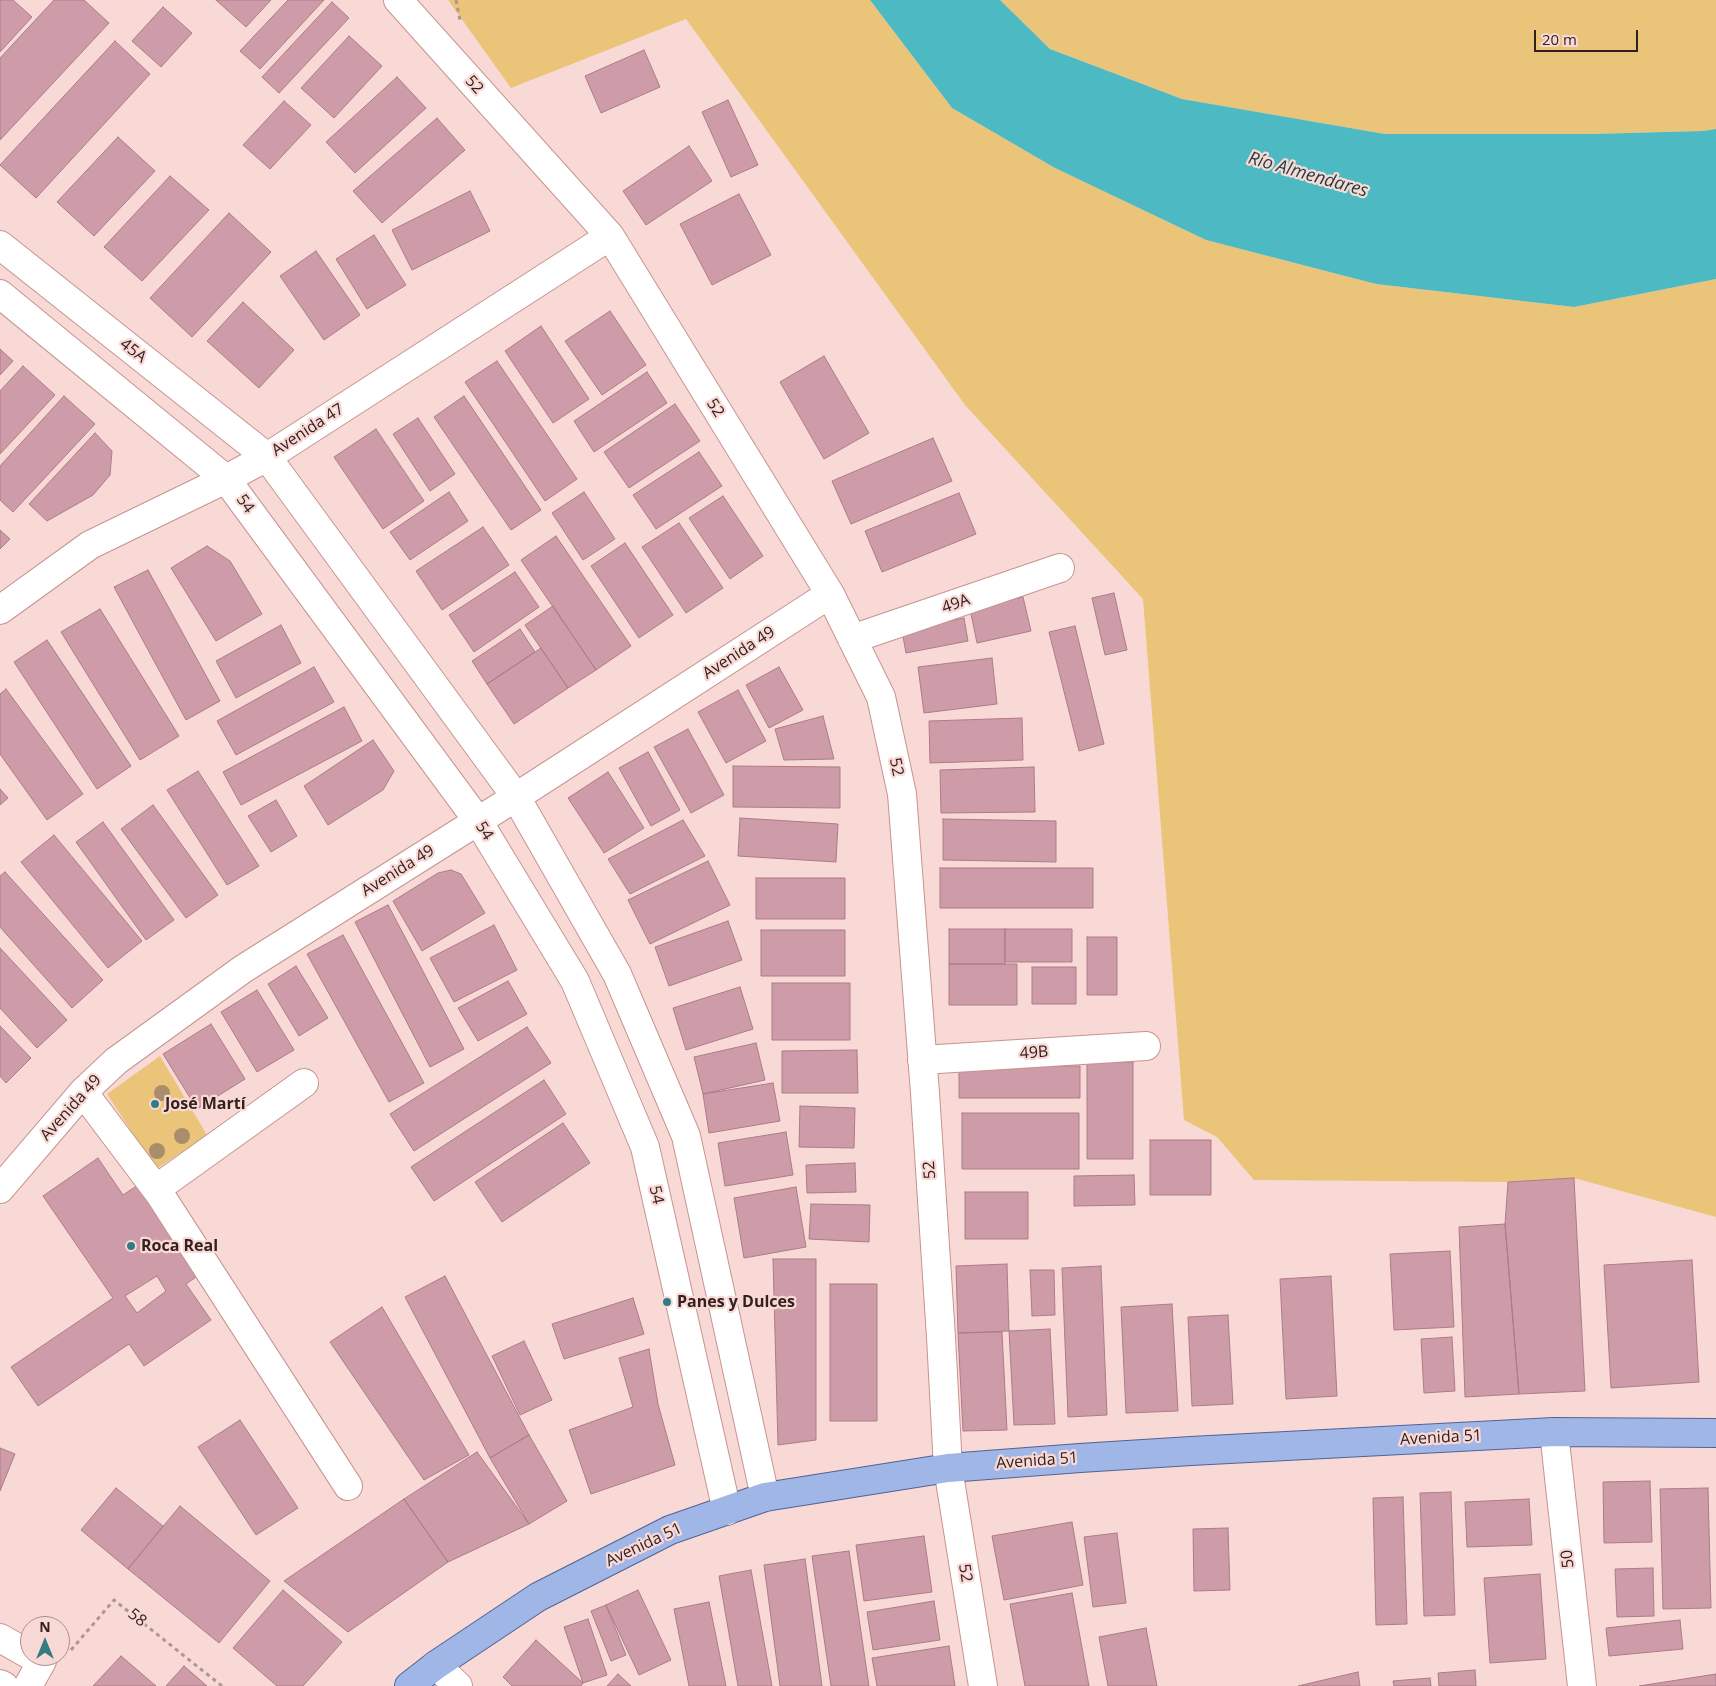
<!DOCTYPE html>
<meta charset="utf-8">
<style>
body{margin:0}
#map{position:relative;width:1716px;height:1686px;overflow:hidden;background:#f9d9d6;font-family:"Open Sans",sans-serif}
canvas{display:block}
.north{position:absolute;left:20px;top:1616px;width:50px;height:50px;box-sizing:border-box;background:#f9d9d6;border:1px solid #aa8f8d;border-radius:50%;rotate:0deg;font-size:14px;font-weight:700;line-height:20px;text-align:center;color:#34211f}
.north::after{content:'';display:block;margin:auto;width:18px;height:22px;background:#347c83;clip-path:polygon(50% 0,100% 100%,50% 72%,0 100%)}
.scale{position:absolute;left:1534px;top:30px;width:104px;height:22px;box-sizing:border-box;border:2px solid #34211f;border-top:0;padding-left:6px;font-size:15px;line-height:18px;white-space:nowrap;color:#34211f;-webkit-text-stroke:4px #f9d9d6;paint-order:stroke}
</style>
<div id="map">
<canvas width="1716" height="1686"></canvas>
<div class="north">N</div>
<div class="scale">20 m</div>
</div>
<script>
const context = document.querySelector('canvas').getContext('2d');
context.lineJoin = 'round';
function paint(path, color) { context.fillStyle = color; context.fill(path, 'evenodd'); }
const toPath = rows => new Path2D(rows.map(r => 'M' + r).join(''));
function stroke(path, color, width, dash) { context.strokeStyle = color; context.lineWidth = width; context.lineCap = dash ? 'butt' : 'round'; context.setLineDash(dash || []); context.stroke(path); }
function label(font, color, halo, rows, align = 'center') {
  context.font = font + ' "Open Sans",sans-serif'; context.lineWidth = 4.5; context.setLineDash([]); context.textBaseline = 'middle'; context.strokeStyle = halo; context.fillStyle = color; for (const [text, x, y, turn = 0] of rows) {
    context.save(); context.translate(x, y); context.rotate((+turn || 0) * Math.PI / 180); context.textAlign = isNaN(turn) ? turn : align; if (halo) context.strokeText(text, 0, 0); context.fillText(text, 0, 0); context.restore();
  }
}
paint(toPath([
 [448,0,870,0,952,108,1055,168,1206,240,1376,284,1574,307,1716,279,1716,1217,1574,1178,1508,1182,1254,1180,1217,1137,1184,1120,1143,599,965,405,686,19,511,88],
 [1000,0,1716,0,1716,129,1702,131,1592,134,1385,134,1182,99,1050,49],
 [160,1056,207,1135,156,1169,107,1094]
]), '#eac479');
paint(toPath([
 [870,0,1000,0,1050,49,1182,99,1385,134,1592,134,1702,131,1716,129,1716,279,1574,307,1376,284,1206,240,1055,168,952,108]
]), '#4dbac3');
const building = toPath([
 [0,0,13,0,32,17,0,52,0,0],
 [54,0,84,0,109,23,0,140,0,58,54,0],
 [216,0,271,0,246,27,216,0],
 [288,0,324,0,260,69,240,51,288,0],
 [332,2,349,18,279,93,262,77,332,2],
 [163,7,192,33,161,67,132,41,163,7],
 [349,36,382,66,334,118,301,88,349,36],
 [115,41,150,74,36,198,0,165,115,41],
 [644,50,660,87,601,113,585,76,644,50],
 [397,77,426,108,355,173,326,142,397,77],
 [728,100,758,165,731,177,702,112,728,100],
 [284,101,311,125,270,169,243,145,284,101],
 [437,118,465,150,382,223,353,191,437,118],
 [118,137,155,171,94,236,57,202,118,137],
 [689,146,712,181,646,225,623,191,689,146],
 [170,176,209,210,142,281,104,247,170,176],
 [470,191,490,231,412,270,392,230,470,191],
 [739,194,771,255,712,285,680,224,739,194],
 [229,213,271,252,192,337,150,298,229,213],
 [374,235,406,285,367,309,336,259,374,235],
 [316,251,360,315,324,340,280,276,316,251],
 [243,302,294,350,259,388,207,341,243,302],
 [610,311,646,365,602,395,565,341,610,311],
 [541,326,589,399,553,423,505,351,541,326],
 [0,349,13,361,0,375,0,349],
 [824,356,869,433,824,459,780,382,824,356],
 [497,361,577,479,545,501,465,382,497,361],
 [23,366,55,395,0,454,0,391,23,366],
 [647,372,667,403,594,452,574,421,647,372],
 [64,396,95,424,13,512,0,500,0,466,64,396],
 [464,396,541,510,511,530,434,417,464,396],
 [675,404,700,441,629,488,604,452,675,404],
 [418,418,455,474,430,491,393,434,418,418],
 [376,429,424,501,383,529,334,457,376,429],
 [95,433,112,451,110,475,93,495,47,521,29,504,95,433],
 [933,438,952,481,851,524,832,481,933,438],
 [699,452,722,486,656,529,633,495,699,452],
 [449,492,468,521,410,560,390,532,449,492],
 [584,492,615,539,583,560,552,513,584,492],
 [959,493,976,534,882,572,865,531,959,493],
 [723,496,763,556,730,579,689,518,723,496],
 [679,523,723,588,686,613,642,547,679,523],
 [483,527,509,565,442,610,416,571,483,527],
 [0,530,10,539,0,549,0,530],
 [556,536,631,646,596,670,521,560,556,536],
 [625,543,673,615,639,638,591,566,625,543],
 [207,546,230,561,262,614,216,641,171,568,207,546],
 [148,570,220,701,186,720,114,587,148,570],
 [515,572,539,607,474,652,449,615,515,572],
 [1114,593,1127,650,1105,655,1092,598,1114,593],
 [1023,597,1031,631,977,643,970,609,1023,597],
 [553,606,596,670,568,688,525,625,553,606],
 [100,609,179,736,140,760,61,632,100,609],
 [964,618,968,641,906,653,902,631,964,618],
 [281,625,301,663,236,698,216,661,281,625],
 [1075,626,1104,744,1079,751,1049,632,1075,626],
 [520,629,535,652,487,684,472,661,520,629],
 [47,640,131,766,97,789,14,662,47,640],
 [541,648,568,688,514,724,487,684,541,648],
 [992,658,997,704,924,713,918,667,992,658],
 [314,667,334,702,236,755,217,721,314,667],
 [779,667,803,710,769,728,746,685,779,667],
 [6,689,83,794,47,820,0,754,0,694,6,689],
 [738,690,766,741,726,763,698,712,738,690],
 [344,707,362,741,241,805,223,772,344,707],
 [823,716,834,759,784,760,775,729,823,716],
 [1022,718,1023,760,930,763,929,721,1022,718],
 [688,729,724,795,691,813,654,747,688,729],
 [373,740,394,771,383,790,328,825,304,786,373,740],
 [648,752,680,810,651,826,619,768,648,752],
 [733,766,840,767,840,808,733,807,733,766],
 [1034,767,1035,812,941,813,940,770,1034,767],
 [198,771,259,866,227,885,167,790,198,771],
 [608,772,644,828,604,853,568,798,608,772],
 [0,789,8,798,0,805,0,789],
 [276,800,297,836,271,852,248,816,276,800],
 [153,805,218,895,186,918,121,829,153,805],
 [740,818,838,824,836,862,738,856,740,818],
 [943,819,1056,821,1056,862,943,860,943,819],
 [683,820,705,856,630,894,608,859,683,820],
 [103,822,174,920,146,940,76,842,103,822],
 [54,835,142,941,108,968,21,862,54,835],
 [708,861,730,905,650,944,628,900,708,861],
 [940,868,1093,868,1093,908,940,908,940,868],
 [451,870,461,874,485,913,422,951,393,901,438,873,451,870],
 [5,872,103,980,72,1008,0,927,0,876,5,872],
 [756,878,845,878,845,919,756,919,756,878],
 [388,905,464,1049,430,1067,355,922,388,905],
 [728,921,742,960,669,986,655,947,728,921],
 [494,925,517,970,454,1002,430,958,494,925],
 [949,929,1005,929,1005,964,949,964,949,929],
 [1005,929,1072,929,1072,962,1005,962,1005,929],
 [761,930,845,930,845,976,761,976,761,930],
 [343,935,424,1083,389,1102,307,954,343,935],
 [1087,937,1117,937,1117,995,1087,995,1087,937],
 [0,948,67,1020,37,1048,0,1008,0,948],
 [949,964,1017,964,1017,1005,949,1005,949,964],
 [296,966,328,1018,299,1036,268,984,296,966],
 [1032,967,1076,967,1076,1004,1032,1004,1032,967],
 [508,981,527,1014,478,1041,458,1008,508,981],
 [772,983,850,983,850,1040,772,1040,772,983],
 [740,987,753,1029,686,1050,673,1008,740,987],
 [257,990,294,1050,257,1072,221,1012,257,990],
 [211,1024,245,1079,197,1109,163,1054,211,1024],
 [0,1026,31,1058,6,1083,0,1076,0,1026],
 [527,1027,551,1063,414,1151,390,1114,527,1027],
 [756,1043,765,1080,703,1094,694,1057,756,1043],
 [857,1050,858,1093,782,1093,782,1051,857,1050],
 [1087,1062,1133,1062,1133,1159,1087,1159,1087,1062],
 [959,1066,1080,1066,1080,1098,959,1098,959,1066],
 [544,1080,566,1114,434,1201,411,1167,544,1080],
 [773,1083,780,1121,709,1133,703,1094,773,1083],
 [800,1106,855,1108,854,1148,799,1147,800,1106],
 [962,1113,1079,1113,1079,1169,962,1169,962,1113],
 [563,1123,590,1163,502,1222,475,1182,563,1123],
 [786,1132,793,1175,725,1186,718,1143,786,1132],
 [1150,1140,1211,1140,1211,1195,1150,1195,1150,1140],
 [98,1158,123,1195,144,1181,205,1271,186,1284,211,1320,144,1366,129,1344,38,1406,11,1367,113,1298,43,1196,98,1158],
 [157,1276,166,1291,137,1313,125,1296,157,1276],
 [855,1163,856,1192,807,1193,806,1165,855,1163],
 [1134,1175,1135,1205,1074,1206,1074,1176,1134,1175],
 [1574,1178,1585,1391,1519,1394,1505,1224,1508,1182,1574,1178],
 [796,1187,806,1247,744,1258,734,1198,796,1187],
 [965,1192,1028,1192,1028,1239,965,1239,965,1192],
 [811,1204,870,1205,869,1242,809,1239,811,1204],
 [1505,1224,1519,1394,1465,1397,1459,1227,1505,1224],
 [1450,1251,1454,1327,1394,1330,1390,1254,1450,1251],
 [773,1259,816,1259,816,1440,778,1445,773,1259],
 [1692,1260,1699,1382,1611,1388,1604,1265,1692,1260],
 [1007,1264,1009,1331,958,1333,956,1266,1007,1264],
 [1101,1266,1107,1415,1068,1417,1062,1268,1101,1266],
 [1030,1270,1054,1270,1055,1315,1032,1316,1030,1270],
 [445,1276,529,1435,490,1458,405,1297,445,1276],
 [1331,1276,1337,1396,1286,1399,1280,1279,1331,1276],
 [830,1284,877,1284,877,1421,830,1421,830,1284],
 [633,1298,644,1334,564,1359,552,1324,633,1298],
 [1172,1304,1178,1411,1126,1413,1121,1307,1172,1304],
 [382,1307,469,1455,424,1480,330,1342,382,1307],
 [1228,1315,1233,1404,1192,1406,1188,1317,1228,1315],
 [1050,1329,1055,1424,1014,1425,1009,1331,1050,1329],
 [1002,1332,1007,1430,963,1431,958,1333,1002,1332],
 [1452,1337,1455,1391,1424,1393,1421,1339,1452,1337],
 [524,1341,552,1400,520,1415,492,1356,524,1341],
 [649,1349,658,1404,675,1465,591,1494,569,1430,633,1407,619,1358,649,1349],
 [240,1420,298,1508,256,1535,198,1447,240,1420],
 [529,1435,567,1501,529,1524,490,1458,529,1435],
 [0,1448,15,1454,0,1491,0,1448],
 [477,1452,529,1524,448,1562,404,1499,477,1452],
 [1650,1481,1652,1542,1604,1543,1603,1482,1650,1481],
 [116,1488,163,1526,128,1569,81,1530,116,1488],
 [1708,1488,1711,1608,1663,1609,1660,1489,1708,1488],
 [1451,1492,1455,1615,1424,1616,1420,1493,1451,1492],
 [1403,1497,1407,1624,1376,1625,1373,1498,1403,1497],
 [404,1499,448,1562,348,1632,284,1581,404,1499],
 [1529,1499,1532,1545,1467,1547,1465,1502,1529,1499],
 [180,1506,270,1581,219,1643,128,1569,180,1506],
 [1072,1522,1083,1585,1004,1600,992,1536,1072,1522],
 [1228,1528,1230,1590,1194,1591,1193,1529,1228,1528],
 [1117,1533,1126,1603,1093,1607,1084,1537,1117,1533],
 [924,1536,932,1592,864,1601,856,1545,924,1536],
 [849,1551,869,1686,831,1686,812,1556,849,1551],
 [805,1559,822,1686,780,1686,764,1565,805,1559],
 [1653,1568,1654,1616,1617,1617,1615,1569,1653,1568],
 [751,1570,772,1686,738,1686,719,1576,751,1570],
 [1540,1574,1546,1659,1490,1663,1484,1578,1540,1574],
 [283,1590,342,1642,303,1686,277,1686,233,1648,283,1590],
 [638,1590,671,1660,639,1675,606,1605,638,1590],
 [1072,1593,1089,1686,1025,1686,1010,1604,1072,1593],
 [934,1601,940,1640,873,1650,867,1612,934,1601],
 [709,1602,726,1686,689,1686,674,1609,709,1602],
 [606,1605,626,1655,611,1661,591,1611,606,1605],
 [588,1619,607,1675,583,1683,564,1627,588,1619],
 [1680,1620,1683,1649,1609,1656,1606,1628,1680,1620],
 [1146,1628,1157,1686,1108,1686,1099,1637,1146,1628],
 [536,1640,583,1683,581,1686,512,1686,503,1677,536,1640],
 [949,1646,955,1686,877,1686,872,1658,949,1646],
 [121,1656,156,1686,93,1686,121,1656],
 [184,1666,207,1686,166,1686,184,1666],
 [1475,1670,1476,1686,1439,1686,1438,1673,1475,1670],
 [1358,1672,1360,1686,1298,1686,1358,1672],
 [618,1674,631,1686,607,1686,618,1674],
 [1716,1674,1716,1686,1639,1686,1716,1674],
 [1430,1678,1431,1686,1394,1686,1393,1681,1430,1678]
]);
paint(building, '#ce9ca8');
stroke(building, '#ab7c87', 1);
const minor = toPath([
 [398,0,610,236,830,594,881,697,902,794,925,1093,941,1337,948,1468,983,1686],
 [0,245,267,457,516,797,617,974,686,1136,765,1497],
 [0,294,226,479,478,821,575,981,645,1147,727,1511],
 [0,610,90,545,226,479,267,457,610,236],
 [852,639,1060,568],
 [922,1060,1146,1046],
 [83,1092,159,1193,348,1486],
 [0,1189,83,1092,116,1061,243,969,516,797,830,594],
 [156,1189,304,1083],
 [1554,1432,1582,1686],
 [0,1638,30,1655],
 [436,1665,458,1686],
 [0,1684,4,1686],
 [28,1686,42,1661,33,1656]
]);
const major = toPath([
 [409,1686,436,1665,538,1597,670,1530,765,1497,948,1468,1080,1458,1191,1451,1554,1432,1716,1433]
]);
stroke(minor, '#c69490', 30);
stroke(major, '#506395', 30);
stroke(toPath([
 [456,0,460,20],
 [71,1650,114,1600,222,1686]
]), '#b09592', 3, [4, 4]);
stroke(minor, '#fff', 28);
stroke(major, '#9fb6e6', 28);
context.fillStyle = '#a98d6d';
for (const [x, y] of [
 [162,1093],
 [182,1136],
 [157,1151]
]) { context.beginPath(); context.arc(x, y, 8, 0, 2 * Math.PI); context.fill(); }
for (const [x, y, r, color] of [
 [155,1104,5,"#347c83"],
 [131,1246,5,"#347c83"],
 [667,1302,5,"#347c83"]
]) { const dot = new Path2D(); dot.arc(x, y, r, 0, 2 * Math.PI); context.fillStyle = color; context.fill(dot); stroke(dot, '#f9d9d6', 2); }
label('16px', '#34211f', '#f9d9d6', [
 ["52",474,85,48],
 ["45A",133,351,38],
 ["52",715,408,58],
 ["Avenida 47",308,430,-33],
 ["54",245,504,54],
 ["49A",956,604,-19],
 ["Avenida 49",739,653,-33],
 ["52",896,767,78],
 ["54",484,831,58],
 ["Avenida 49",398,871,-32],
 ["49B",1034,1053,-4],
 ["Avenida 49",71,1108,-48],
 ["52",930,1170,-94],
 ["54",656,1195,77],
 ["Avenida 51",1441,1438,-3],
 ["Avenida 51",1037,1461,-4],
 ["Avenida 51",644,1545,-25],
 ["50",1568,1559,-96],
 ["52",965,1573,81],
 ["58",137,1618,39]
]);
label('bold 16px', '#34211f', '#f9d9d6', [
 ["José Martí",165,1104],
 ["Roca Real",141,1246],
 ["Panes y Dulces",677,1302]
], 'left');
label('italic 18px', '#1c3d40', '#f9d9d6', [
 ["Río Almendares",1308,175,16]
]);
</script>
